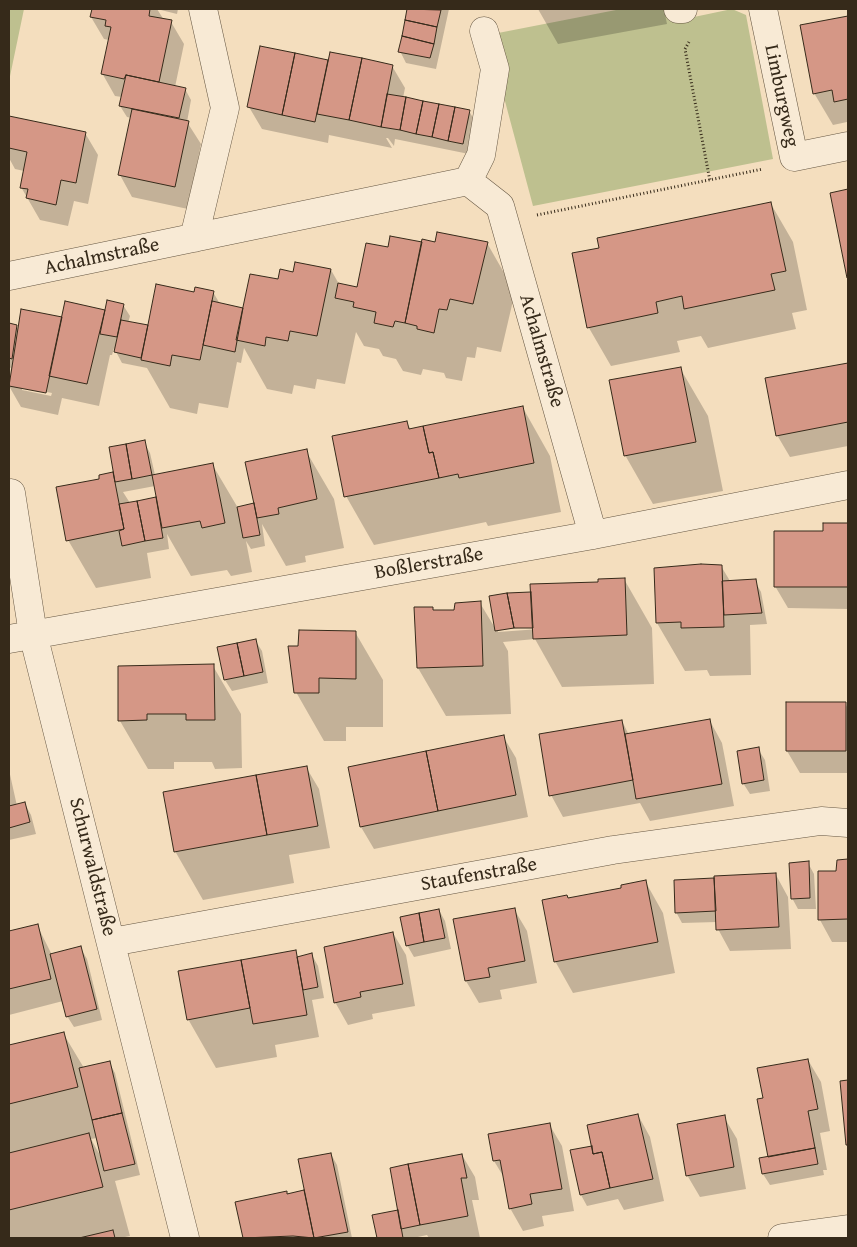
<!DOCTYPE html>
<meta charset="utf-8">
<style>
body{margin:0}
#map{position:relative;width:857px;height:1247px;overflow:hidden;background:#f4debe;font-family:"Gentium Book Plus",serif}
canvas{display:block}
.frame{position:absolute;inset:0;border:10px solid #362a1a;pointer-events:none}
</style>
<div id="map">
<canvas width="857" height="1247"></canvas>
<div class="frame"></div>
</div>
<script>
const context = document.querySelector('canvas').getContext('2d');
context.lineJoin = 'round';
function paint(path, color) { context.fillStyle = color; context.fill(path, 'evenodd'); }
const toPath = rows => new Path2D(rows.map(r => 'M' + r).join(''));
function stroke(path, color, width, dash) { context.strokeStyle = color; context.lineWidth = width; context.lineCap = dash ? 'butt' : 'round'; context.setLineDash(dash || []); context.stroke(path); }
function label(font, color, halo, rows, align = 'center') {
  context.font = font + ' "Gentium Book Plus",serif'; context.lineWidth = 4; context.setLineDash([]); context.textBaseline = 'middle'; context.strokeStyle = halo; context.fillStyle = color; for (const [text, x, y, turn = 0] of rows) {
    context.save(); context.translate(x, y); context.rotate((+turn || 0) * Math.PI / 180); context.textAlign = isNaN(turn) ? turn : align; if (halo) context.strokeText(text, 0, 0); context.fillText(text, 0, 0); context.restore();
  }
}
paint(toPath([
 [9,9,24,9,9,81],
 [621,9,673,9,675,21,732,9,746,15,773,159,533,206,502,90,493,34]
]), '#bec08f');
paint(toPath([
 [93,9,178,9,177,14,157,9,164,20,171,22,184,44,175,87,185,89,191,100,187,122,201,144,188,209,132,197,120,175,132,118,127,117,120,106,122,97,115,96,102,73,109,40,104,39,91,17],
 [405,9,449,9,436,69,406,63,400,51,409,9],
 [538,9,664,9,667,24,558,44],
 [848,17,848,124,847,122,833,125,814,93,801,26],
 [261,47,329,61,392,66,405,88,403,98,469,111,476,123,469,154,395,139,394,146,388,138,386,138,392,148,329,135,328,143,262,129,249,107],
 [9,118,85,133,98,155,88,204,74,201,68,226,40,220,21,187,24,171,15,169,9,158],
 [848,191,848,276,832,194],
 [771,204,793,242,807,310,792,313,796,329,708,348,701,336,677,341,680,352,611,366,589,328,601,249],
 [487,243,515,292,501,352,477,347,475,358,467,357,462,381,446,378,444,373,423,369,421,375,403,371,396,359,383,356,379,349,364,346,356,332,345,384,317,379,315,389,294,385,292,394,267,389,244,348,241,363,237,362,228,408,199,403,197,414,170,408,147,368,122,363,114,348,112,355,110,355,99,406,62,398,58,415,21,407,9,386,11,368,9,367,9,324,17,326,18,329,106,311,123,305,130,316,128,323,149,327,195,293,213,292,220,304,242,309,279,281,294,273,331,270,339,284,358,288,389,249,423,244],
 [22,387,52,393,51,396,22,390],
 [848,364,848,446,790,457,777,435,766,379],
 [680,368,708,416,723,491,653,504,625,455],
 [523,408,550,456,561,512,488,526,486,522,374,545,346,496,407,423,411,430],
 [144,442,150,453,155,475,212,464,238,508,253,505,306,451,334,499,344,548,305,556,306,562,286,566,262,524,265,546,251,549,246,541,252,572,231,576,227,570,191,576,167,534,169,549,147,553,151,578,96,588,68,540,101,480,100,476,115,473],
 [155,486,157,498,130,503,123,492],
 [825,524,848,524,848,609,788,608,775,586,825,532],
 [721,566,730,581,755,581,761,592,767,624,750,625,751,675,710,676,707,670,685,671,657,623],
 [624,579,652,628,654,684,562,687,535,639,503,642,508,651,511,714,446,716,418,668,432,608,434,611,456,611,480,603,495,628,599,583],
 [539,626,539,629,498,632,498,630],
 [355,632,383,680,383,727,346,727,346,741,324,741,296,692,299,647],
 [255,640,262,651,268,683,232,691,225,680,219,648],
 [213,666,241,714,242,768,215,769,212,762,174,762,174,769,148,769,120,721,119,667],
 [788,703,845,703,848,709,848,773,800,773,787,751],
 [622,721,629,735,710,721,722,743,734,806,650,821,640,803,563,817,551,795],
 [503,736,516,758,528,817,374,849,361,827],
 [758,749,765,760,770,791,750,794,743,783],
 [306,767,319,789,330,848,289,855,294,883,203,900,175,851],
 [9,770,17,806,25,804,31,815,36,834,9,840],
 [848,860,848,942,832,942,820,920,838,872,838,861],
 [808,863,814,874,816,909,798,909,792,898],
 [776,875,788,897,791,949,730,951,718,929,717,922,682,923,676,912,713,879,716,883],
 [645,881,663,913,675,973,573,993,555,961,569,899,623,889],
 [514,909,527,931,537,983,500,990,502,999,479,1003,466,981],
 [439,910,445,921,451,949,414,957,407,945],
 [37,925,52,955,80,947,87,959,102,1020,74,1027,67,1016,63,1001,9,1015,9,932],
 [393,933,406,955,415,1006,372,1014,373,1019,348,1025,335,1002],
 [295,951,298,957,312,955,318,966,324,998,312,1000,319,1037,275,1045,277,1057,216,1068,188,1019],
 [63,1033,84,1068,109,1062,115,1073,140,1175,115,1181,130,1236,120,1238,9,1238,9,1046],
 [97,1138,101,1157,91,1139],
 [808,1060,821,1082,830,1131,820,1133,827,1170,823,1170,824,1175,770,1185,763,1174,760,1159,770,1158,764,1099],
 [848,1081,848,1147,841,1082],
 [638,1115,650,1137,664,1201,624,1210,618,1199,587,1206,581,1195,593,1147],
 [724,1117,737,1139,746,1189,700,1197,687,1175],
 [549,1124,562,1146,574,1211,542,1216,544,1226,523,1231,510,1208,505,1179,494,1161],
 [331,1154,337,1165,352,1238,244,1238,237,1203,304,1192,307,1197],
 [462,1155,475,1177,479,1200,472,1200,480,1238,429,1238,427,1235,413,1238,375,1238,399,1211]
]), '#0003');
const building = toPath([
 [92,9,150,9,149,16,172,20,159,82,126,75,124,79,101,74,111,27,105,26,106,20,90,17,92,9],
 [407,9,441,10,437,27,405,20,407,9],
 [848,16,848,99,834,102,832,90,813,94,800,25,848,16],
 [405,20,437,27,434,44,402,36,405,20],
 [402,36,434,44,430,58,398,52,402,36],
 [260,46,295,53,282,115,247,107,260,46],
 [330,52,362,58,349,120,317,114,330,52],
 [295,53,328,60,315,122,282,115,295,53],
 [362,58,393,65,381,127,349,120,362,58],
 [126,75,186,88,179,118,119,106,126,75],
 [387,94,406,97,400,130,381,127,387,94],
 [406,97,423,101,416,134,400,130,406,97],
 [423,101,439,104,432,137,416,134,423,101],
 [439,104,455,107,448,141,432,137,439,104],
 [455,107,470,110,463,144,448,141,455,107],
 [132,109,189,121,175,187,118,175,132,109],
 [9,116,86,132,76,183,61,180,56,205,26,198,28,189,20,188,27,152,9,148,9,116],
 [848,189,848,277,847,278,830,193,848,189],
 [771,202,786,271,771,274,775,290,684,309,682,296,656,302,658,313,587,328,572,253,599,248,597,238,771,202],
 [437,232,488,242,473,304,450,299,447,310,439,309,434,333,417,329,417,326,405,323,422,239,435,242,437,232],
 [390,236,422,242,405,323,395,321,393,327,374,323,376,312,353,307,354,302,335,298,338,283,357,287,366,243,388,247,390,236],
 [295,262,331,269,317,336,290,331,288,341,266,337,265,346,236,340,250,274,278,279,280,269,293,272,295,262],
 [156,284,194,292,195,287,214,291,200,360,172,355,170,366,141,360,156,284],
 [107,300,124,304,117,337,100,334,107,300],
 [65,301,105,310,87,384,49,376,65,301],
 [212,301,243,308,235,352,203,345,212,301],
 [21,309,62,317,46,393,9,386,21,309],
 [121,320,148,325,141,358,114,352,121,320],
 [9,323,17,325,12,359,9,358,9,323],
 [848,363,848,422,776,436,765,378,848,363],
 [681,367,696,442,624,456,609,380,681,367],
 [523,406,534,463,459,478,458,474,439,478,433,452,429,453,423,426,523,406],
 [407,421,409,429,423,426,429,453,433,452,439,478,344,497,332,436,407,421],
 [145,440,152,475,132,479,126,444,145,440],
 [126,444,132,479,115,482,109,447,126,444],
 [307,449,317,499,278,508,279,514,257,518,245,462,307,449],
 [213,463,225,523,202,528,200,521,162,528,152,475,213,463],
 [113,472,124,529,66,541,56,487,99,479,99,475,113,472],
 [156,497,163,538,145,541,137,501,156,497],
 [137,501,145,541,122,546,119,531,124,529,119,504,137,501],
 [254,503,260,535,243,538,237,507,254,503],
 [823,523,848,523,848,587,774,587,774,531,823,531,823,523],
 [701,564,722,565,724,627,681,628,681,622,656,623,654,568,701,564],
 [625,578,627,635,533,639,530,584,598,582,598,579,625,578],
 [756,579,762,613,724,615,722,581,756,579],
 [531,592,533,628,514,628,507,593,531,592],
 [507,593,514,628,495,631,489,596,507,593],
 [481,601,483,666,417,668,414,607,433,607,433,610,454,610,455,603,481,601],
 [299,630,356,631,356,679,319,678,319,693,294,693,288,646,298,646,299,630],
 [256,639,263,672,244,676,237,643,256,639],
 [237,643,244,676,224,680,217,647,237,643],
 [214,664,215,720,186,720,186,714,147,714,147,720,118,721,118,666,214,664],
 [786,702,846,702,846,751,786,751,786,702],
 [710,719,722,784,636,799,625,734,710,719],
 [622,720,633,780,549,796,539,734,622,720],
 [504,735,516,795,438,811,426,751,504,735],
 [759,747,764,780,742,784,737,751,759,747],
 [426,751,438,811,360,827,348,767,426,751],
 [307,766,318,826,267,835,256,775,307,766],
 [256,775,267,835,174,852,163,792,256,775],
 [25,802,30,822,9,828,9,806,25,802],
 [848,859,848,919,818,920,818,871,836,871,837,860,848,859],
 [809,861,810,898,791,899,789,863,809,861],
 [776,873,779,927,716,930,714,876,776,873],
 [714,878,716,911,675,913,674,880,714,878],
 [646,880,658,942,554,962,542,900,567,895,568,898,621,888,621,885,646,880],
 [515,908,525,961,488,968,490,977,465,981,453,919,515,908],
 [439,909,445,938,424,942,419,913,439,909],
 [419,913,424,942,406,946,400,917,419,913],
 [38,924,51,979,9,989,9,931,38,924],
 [393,932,403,984,360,992,361,997,334,1003,324,947,393,932],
 [81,946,97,1009,66,1017,50,954,81,946],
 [296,950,307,1015,253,1024,241,960,296,950],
 [312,953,318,987,303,990,297,957,312,953],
 [241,960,250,1008,187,1020,178,971,241,960],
 [64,1032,78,1087,9,1104,9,1045,64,1032],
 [808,1059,818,1109,808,1111,815,1148,768,1157,757,1099,763,1098,757,1068,808,1059],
 [110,1061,122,1113,92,1120,79,1068,110,1061],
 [848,1080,848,1145,846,1145,840,1081,848,1080],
 [122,1113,135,1164,104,1171,92,1120,122,1113],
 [638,1114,653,1179,610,1188,602,1152,593,1154,587,1125,638,1114],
 [725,1115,734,1167,686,1176,677,1124,725,1115],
 [550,1123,562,1189,530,1194,532,1204,509,1209,500,1160,493,1161,488,1134,550,1123],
 [89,1133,103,1187,9,1210,9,1153,89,1133],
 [592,1146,593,1154,602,1152,610,1188,580,1195,570,1150,592,1146],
 [815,1148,818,1164,762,1174,759,1158,815,1148],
 [331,1153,348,1232,314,1238,298,1159,331,1153],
 [462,1154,467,1178,461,1178,468,1216,420,1225,408,1164,462,1154],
 [408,1164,420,1225,401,1229,390,1168,408,1164],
 [304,1190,314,1238,293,1236,243,1238,235,1202,287,1191,287,1194,304,1190],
 [398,1210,403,1238,377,1238,372,1215,398,1210],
 [113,1230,115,1238,79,1238,113,1230]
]);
paint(building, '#d59786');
stroke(building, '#362a1a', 1);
const minor = toPath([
 [678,9,683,9],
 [763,9,794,157,848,146],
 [468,181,481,155,495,69,484,31],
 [194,238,225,108,203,9],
 [9,276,468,181,500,206,593,535],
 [11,493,33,634,185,1238],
 [9,639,593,535,848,485],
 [112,942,613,850,821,821,848,823],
 [782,1238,848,1229]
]);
stroke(minor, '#665743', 29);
stroke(toPath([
 [689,42,685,49,710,181],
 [537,215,763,169]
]), '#362a1a', 3, [1, 2.5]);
stroke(minor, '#f8ead5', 28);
label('20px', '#362a1a', '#f8ead5', [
 ["Limburgweg",781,96,78],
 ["Achalmstraße",102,257,-12],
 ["Achalmstraße",541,351,74],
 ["Boßlerstraße",429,564,-10],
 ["Schurwaldstraße",92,867,76],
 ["Staufenstraße",479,875,-10]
]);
</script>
